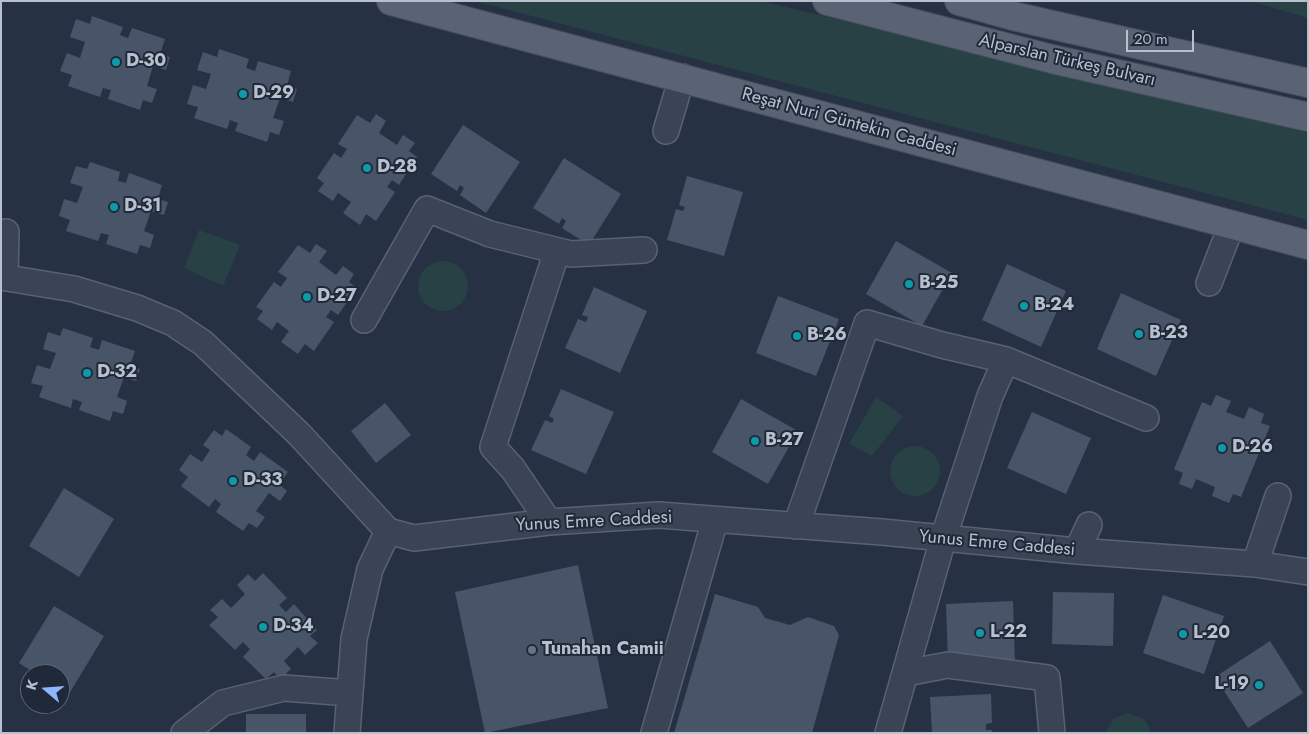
<!DOCTYPE html>
<meta charset="utf-8">
<style>
body{margin:0}
#map{position:relative;width:1309px;height:734px;overflow:hidden;background:#263244;font-family:Jost,sans-serif}
canvas{display:block}
.frame{position:absolute;inset:0;border:2px solid #b8c0cd;pointer-events:none}
.north{position:absolute;left:20px;top:664px;width:50px;height:50px;box-sizing:border-box;background:#1f2939;border:1px solid #5c6574;border-radius:50%;rotate:288deg;font-size:14px;font-weight:700;line-height:20px;text-align:center;color:#b8c0cd}
.north::after{content:'';display:block;margin:auto;width:18px;height:22px;background:#8eb6fc;clip-path:polygon(50% 0,100% 100%,50% 72%,0 100%)}
.scale{position:absolute;left:1126px;top:30px;width:68px;height:22px;box-sizing:border-box;border:2px solid #b8c0cd;border-top:0;padding-left:6px;font-size:15px;line-height:18px;white-space:nowrap;color:#b8c0cd;-webkit-text-stroke:4px #1f2939;paint-order:stroke}
</style>
<div id="map">
<canvas width="1309" height="734"></canvas>
<div class="frame"></div>
<div class="north">K</div>
<div class="scale">20 m</div>
</div>
<script>
const context = document.querySelector('canvas').getContext('2d');
context.lineJoin = 'round';
function paint(path, color) { context.fillStyle = color; context.fill(path, 'evenodd'); }
const toPath = rows => new Path2D(rows.map(r => 'M' + r).join(''));
function stroke(path, color, width, dash) { context.strokeStyle = color; context.lineWidth = width; context.lineCap = dash ? 'butt' : 'round'; context.setLineDash(dash || []); context.stroke(path); }
function label(font, color, halo, rows, align = 'center') {
  context.font = font + ' Jost,sans-serif'; context.lineWidth = 4; context.setLineDash([]); context.textBaseline = 'middle'; context.strokeStyle = halo; context.fillStyle = color; for (const [text, x, y, turn = 0] of rows) {
    context.save(); context.translate(x, y); context.rotate((+turn || 0) * Math.PI / 180); context.textAlign = isNaN(turn) ? turn : align; if (halo) context.strokeText(text, 0, 0); context.fillText(text, 0, 0); context.restore();
  }
}
paint(toPath([
 [475,1,761,1,1308,133,1308,220],
 [1251,1,1308,1,1308,18],
 [199,230,240,245,223,286,184,268],
 '418 286a25 25 0 1 1 50 0a25 25 0 1 1-50 0Z',
 [876,397,903,416,872,456,849,444],
 '890 471a25 25 0 1 1 50 0a25 25 0 1 1-50 0Z',
 [1127,713,1142,718,1147,723,1151,733,1105,733,1113,719]
]), '#284145');
paint(toPath([
 [92,16,123,27,120,35,128,38,132,28,165,39,160,54,170,57,166,70,153,66,147,86,157,89,152,103,143,100,140,110,108,99,111,90,103,88,100,97,68,86,72,75,60,71,67,53,80,58,85,42,70,37,76,19,90,24],
 [219,49,249,59,246,68,255,71,258,61,291,71,287,86,297,89,293,102,280,98,273,118,284,121,279,135,270,132,267,142,235,131,238,123,230,120,227,129,194,118,198,107,187,104,193,85,206,89,211,74,197,70,203,52,217,57],
 [376,114,386,121,379,133,397,145,403,135,415,143,409,151,417,157,399,185,392,180,387,187,395,192,376,221,366,214,360,225,343,213,351,202,338,193,333,201,318,191,324,183,317,178,334,153,341,158,347,149,338,144,357,115,370,123],
 [463,125,520,162,486,213,460,195,464,188,460,185,457,191,431,174],
 [564,158,621,194,589,245,562,228,566,221,562,218,559,224,533,208],
 [90,162,120,172,118,181,126,183,129,173,162,185,158,199,168,202,164,215,151,211,144,231,154,235,150,248,140,245,137,254,106,244,109,235,101,233,98,241,66,231,70,220,59,216,64,199,77,203,83,187,70,183,76,166,87,169],
 [687,176,743,192,724,256,667,240,676,209,683,211,685,207,679,205],
 [896,241,952,273,922,326,866,294],
 [316,244,327,251,319,262,336,275,343,266,354,274,349,282,357,288,338,315,331,310,326,317,334,322,314,351,305,344,298,354,281,342,289,331,277,322,272,330,257,319,263,311,256,307,274,282,281,287,287,278,278,272,298,245,310,253],
 [1007,264,1066,291,1041,347,982,320],
 [594,287,647,311,620,373,565,348,578,319,586,322,588,317,582,315],
 [1121,293,1181,320,1156,376,1097,349],
 [778,296,839,319,816,376,756,353],
 [63,328,93,338,90,347,99,350,102,340,135,351,130,365,140,369,136,381,124,377,117,397,127,401,123,414,113,411,110,421,79,410,82,402,73,399,71,408,39,397,43,386,31,383,37,365,50,369,56,353,43,349,48,332,60,336],
 [561,389,614,412,586,474,531,450,545,420,552,423,554,419,549,416],
 [1216,395,1231,401,1226,412,1244,419,1249,407,1264,414,1261,423,1270,426,1241,497,1233,494,1229,503,1212,496,1215,487,1196,479,1192,489,1179,484,1183,473,1174,469,1202,402,1211,406],
 [741,399,798,431,768,484,712,452],
 [385,403,411,435,376,463,351,431],
 [1032,412,1091,438,1066,494,1007,468],
 [226,429,251,447,246,455,254,461,260,452,288,472,279,484,287,491,280,501,269,493,256,511,265,517,257,528,249,523,243,531,216,512,221,504,215,499,209,507,181,486,188,477,179,470,190,454,202,462,210,450,203,445,214,430,222,436],
 [64,488,114,519,79,577,29,546],
 [578,565,608,708,485,733,455,592],
 [263,573,287,598,279,605,286,612,294,604,317,630,310,636,318,643,305,655,298,647,284,661,291,669,280,679,274,672,266,679,243,657,250,649,243,642,235,650,209,625,218,617,210,610,222,599,231,608,245,594,237,585,248,574,255,581],
 [1053,592,1114,593,1113,646,1052,644],
 [715,594,758,607,765,618,790,625,808,617,834,626,839,635,812,733,674,733],
 [1163,595,1224,616,1204,674,1143,653],
 [1013,601,1015,663,948,665,946,604],
 [54,606,104,636,69,694,60,688,60,674,36,674,19,663],
 [1270,641,1303,693,1248,728,1215,677],
 [991,694,992,723,986,724,986,730,992,730,992,733,932,733,930,697],
 [246,714,306,714,306,733,246,733]
]), '#485468');
const minor = toPath([
 [666,131,682,77],
 [1,277,74,289,137,308,173,323,203,343,299,434,388,531,414,538,549,522,659,515,882,532,1077,551,1255,564,1308,572],
 [5,277,6,232],
 [1209,283,1232,224],
 [364,320,427,209,490,234,571,254,644,250],
 [549,522,513,469,493,447,557,251],
 [796,526,867,323,942,345,1006,360],
 [1077,551,1089,525],
 [1255,564,1278,496],
 [906,673,948,665,1047,678,1052,733],
 [184,733,223,703,284,688,350,693],
 [347,733,354,639,370,569,388,531],
 [654,733,715,520],
 [888,733,943,539,990,396,1006,360,1146,418]
]);
const major = toPath([
 [391,1,1308,245],
 [827,1,1052,59,1308,117],
 [959,1,1013,16,1308,83]
]);
stroke(minor, '#596271', 28);
stroke(major, '#444d5d', 30);
stroke(minor, '#3a4454', 25);
stroke(major, '#596374', 28);
for (const [x, y, r, color] of [
 [116,62,5,"#0f9aa8"],
 [243,94,5,"#0f9aa8"],
 [367,168,5,"#0f9aa8"],
 [114,207,5,"#0f9aa8"],
 [909,284,5,"#0f9aa8"],
 [307,297,5,"#0f9aa8"],
 [1024,306,5,"#0f9aa8"],
 [1139,334,5,"#0f9aa8"],
 [797,336,5,"#0f9aa8"],
 [87,373,5,"#0f9aa8"],
 [755,441,5,"#0f9aa8"],
 [1222,448,5,"#0f9aa8"],
 [233,481,5,"#0f9aa8"],
 [263,627,5,"#0f9aa8"],
 [980,633,5,"#0f9aa8"],
 [1183,634,5,"#0f9aa8"],
 [532,650,5,"#6b7280"],
 [1259,685,5,"#0f9aa8"]
]) { const dot = new Path2D(); dot.arc(x, y, r, 0, 2 * Math.PI); context.fillStyle = color; context.fill(dot); stroke(dot, '#1f2939', 2); }
label('18px', '#b8c0cd', '#1f2939', [
 ["Alparslan Türkeş Bulvarı",1067,61,13],
 ["Reşat Nuri Güntekin Caddesi",849,123,15],
 ["Yunus Emre Caddesi",594,522,-3],
 ["Yunus Emre Caddesi",997,544,5]
]);
label('bold 18px', '#b8c0cd', '#1f2939', [
 ["D-30",126,62],
 ["D-29",253,94],
 ["D-28",377,168],
 ["D-31",124,207],
 ["B-25",919,284],
 ["D-27",317,297],
 ["B-24",1034,306],
 ["B-23",1149,334],
 ["B-26",807,336],
 ["D-32",97,373],
 ["B-27",765,441],
 ["D-26",1232,448],
 ["D-33",243,481],
 ["D-34",273,627],
 ["L-22",990,633],
 ["L-20",1193,634],
 ["Tunahan Camii",542,650],
 ["L-19",1249,685,"right"]
], 'left');
</script>
